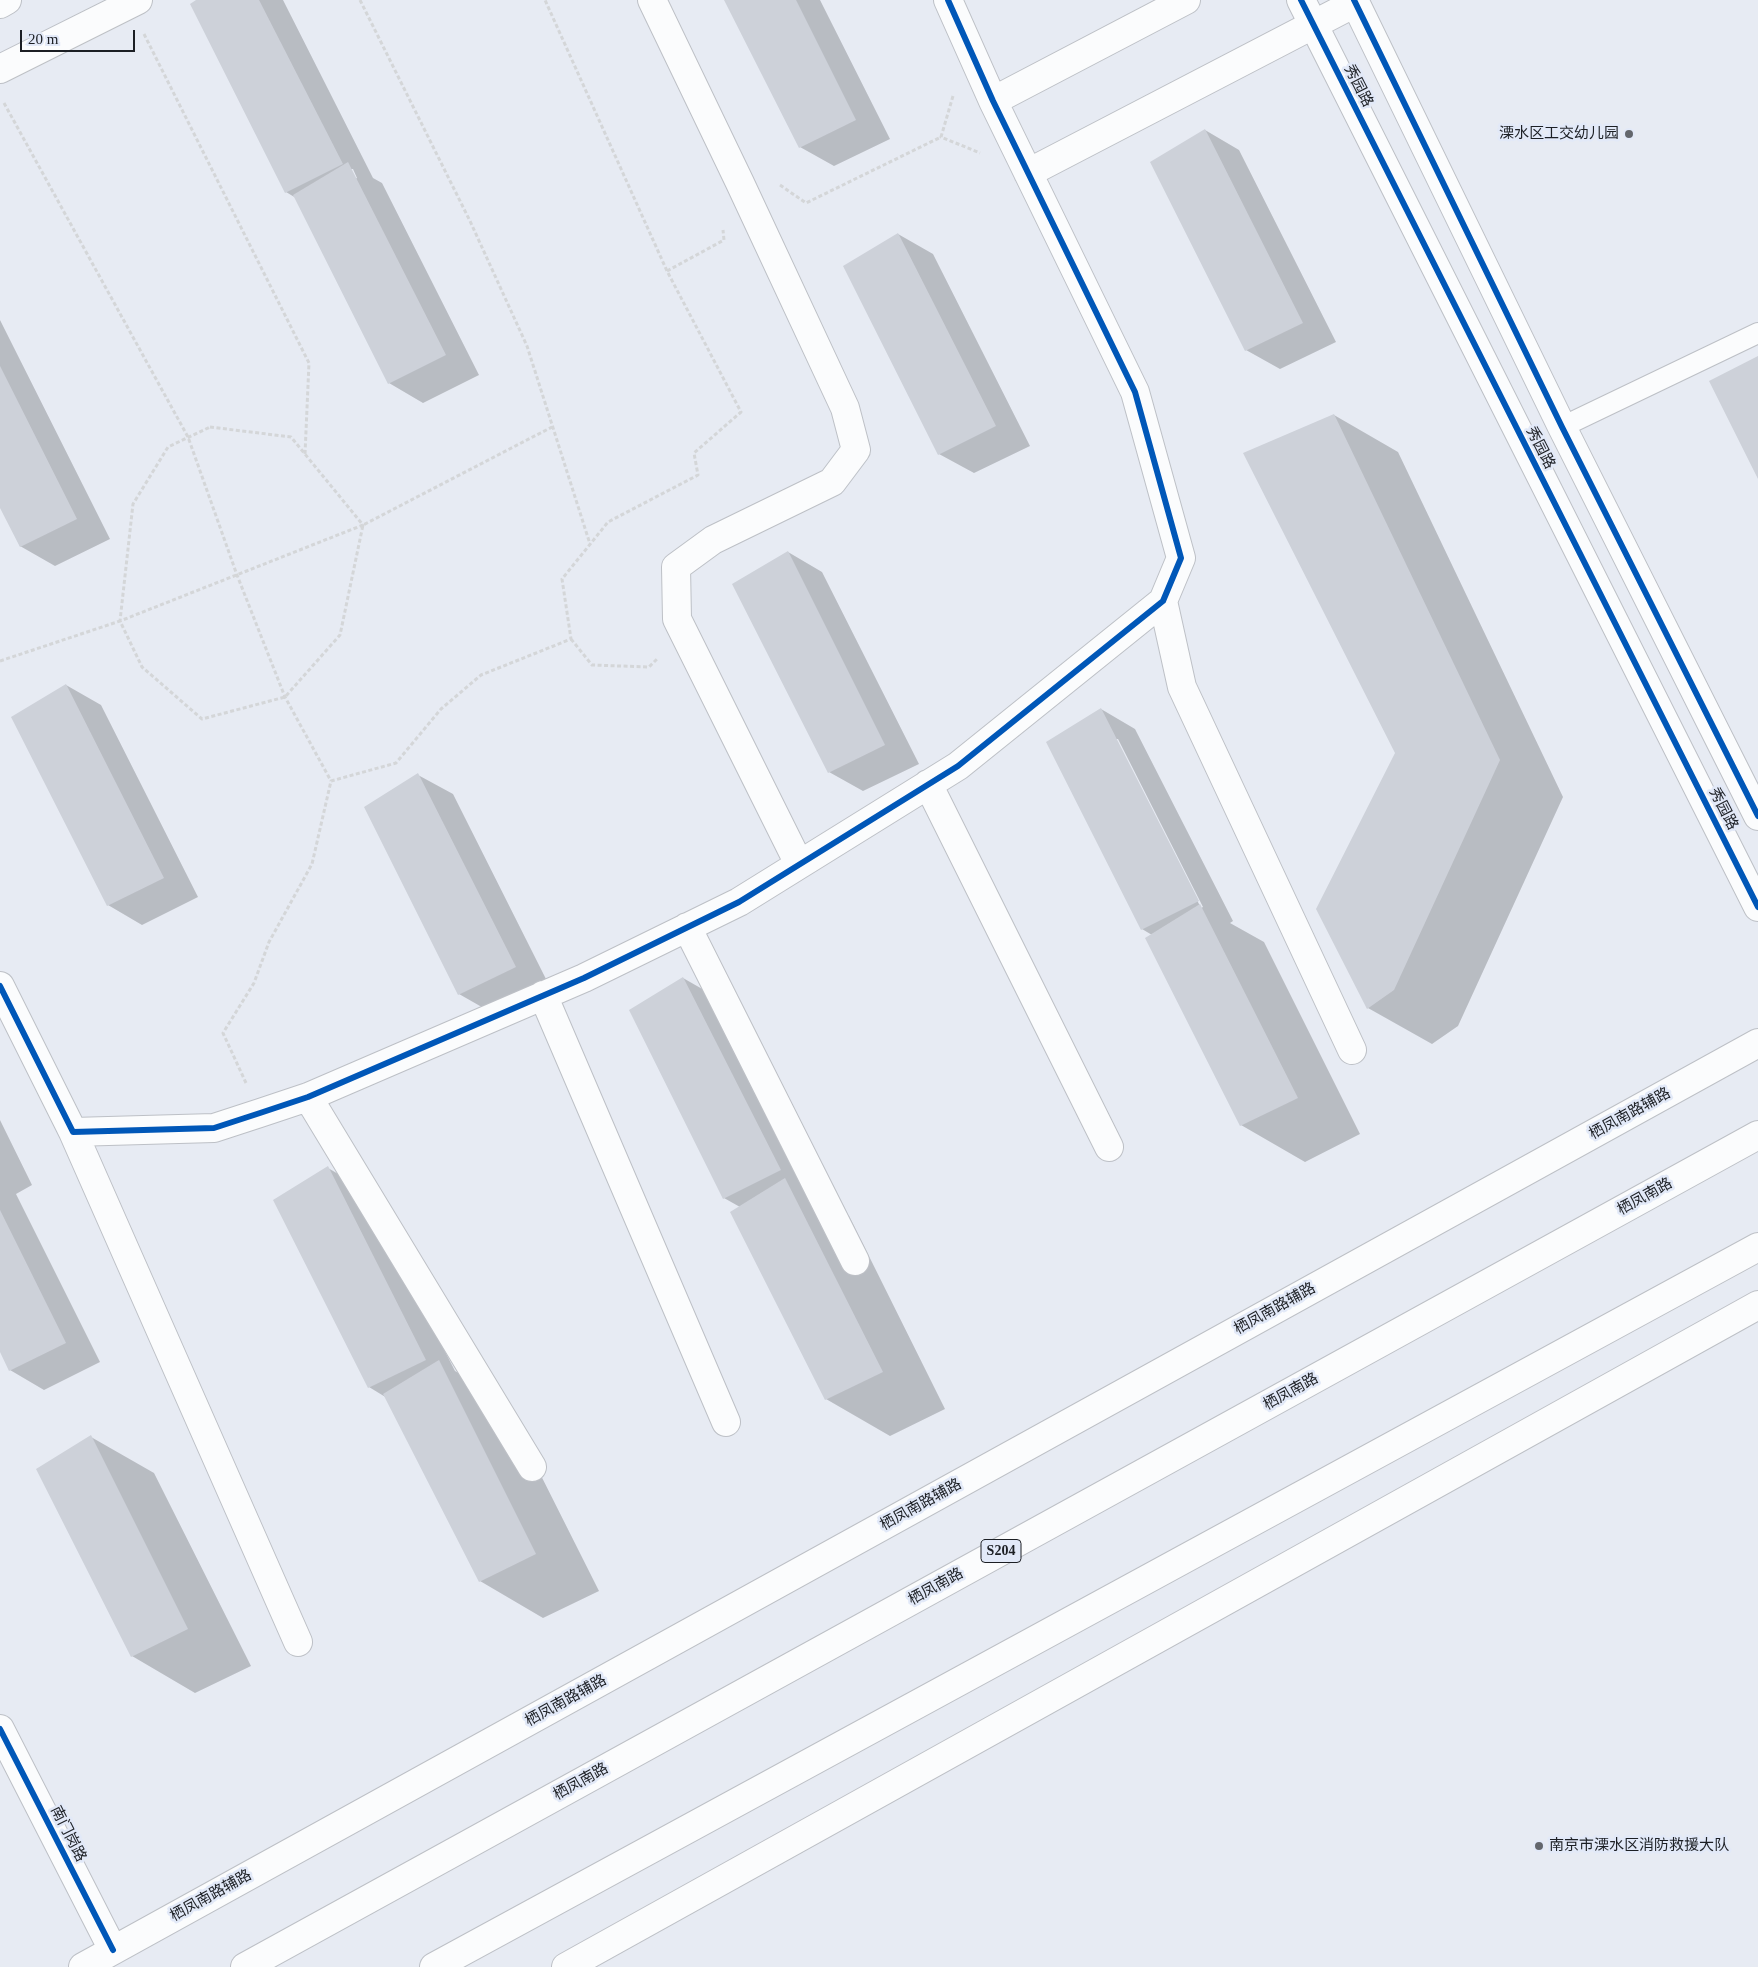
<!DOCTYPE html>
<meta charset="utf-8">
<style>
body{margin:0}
#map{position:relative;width:1758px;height:1967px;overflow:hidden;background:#e7ebf3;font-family:"Times New Roman",serif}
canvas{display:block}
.scale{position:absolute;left:20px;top:30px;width:115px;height:22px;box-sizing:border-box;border:2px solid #1c1f24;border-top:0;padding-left:6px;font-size:15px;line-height:18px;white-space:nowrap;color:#1c1f24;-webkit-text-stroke:4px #e2e9f8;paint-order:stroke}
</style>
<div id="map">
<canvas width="1758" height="1967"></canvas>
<div class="scale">20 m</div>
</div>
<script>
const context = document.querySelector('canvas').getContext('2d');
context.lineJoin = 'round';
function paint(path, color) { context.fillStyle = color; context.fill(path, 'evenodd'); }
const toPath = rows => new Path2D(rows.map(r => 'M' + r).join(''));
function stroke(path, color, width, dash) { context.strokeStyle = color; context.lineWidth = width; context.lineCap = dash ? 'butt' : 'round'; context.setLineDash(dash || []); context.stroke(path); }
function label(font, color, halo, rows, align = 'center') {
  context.font = font + ' "Times New Roman","Noto Sans SC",serif'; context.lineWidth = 5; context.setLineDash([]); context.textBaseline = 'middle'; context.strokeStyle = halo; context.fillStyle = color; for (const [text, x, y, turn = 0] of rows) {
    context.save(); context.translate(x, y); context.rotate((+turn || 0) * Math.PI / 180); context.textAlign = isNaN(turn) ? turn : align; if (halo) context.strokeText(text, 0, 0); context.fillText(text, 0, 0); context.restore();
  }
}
paint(toPath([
 [198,0,283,0,373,178,382,183,479,375,423,403,389,383,296,198,286,192],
 [350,169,353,169,357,178,355,179],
 [725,0,820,0,890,139,834,166,800,147],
 [1205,130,1239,150,1336,342,1280,369,1246,350],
 [898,234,933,254,1030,446,974,473,939,454],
 [0,320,110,539,55,566,20,546,0,505],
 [1334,415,1398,452,1563,797,1458,1026,1432,1044,1368,1008,1397,753],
 [788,552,822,572,919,764,863,791,829,772],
 [66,685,101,705,198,897,142,925,108,905],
 [1101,709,1135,729,1233,921,1230,923,1264,942,1360,1134,1305,1162,1241,1125,1152,935,1142,929],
 [1115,739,1118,739,1203,907,1201,908],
 [418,775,453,794,550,987,494,1014,459,994],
 [683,978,718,998,809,1193,849,1216,945,1409,890,1436,826,1399,740,1207,724,1198],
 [0,1120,32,1185,16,1194,100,1362,44,1390,10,1370,0,1349],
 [328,1168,362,1188,455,1371,502,1398,599,1591,543,1618,480,1581,387,1398,369,1387],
 [91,1437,154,1473,251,1666,195,1693,132,1656]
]), '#0003');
paint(toPath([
 [196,0,259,0,343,164,285,193,190,4],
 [724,0,796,0,856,120,799,148],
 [1205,129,1303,323,1245,351,1150,162],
 [348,162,446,355,388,384,293,195],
 [898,233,996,426,938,455,843,266],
 [1758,356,1758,479,1709,381],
 [0,366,77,519,20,547,0,508],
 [1334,414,1500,760,1394,990,1367,1009,1316,909,1395,753,1243,453],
 [788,551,885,745,828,773,732,584],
 [66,684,164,878,107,906,11,717],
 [1101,708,1199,901,1141,930,1046,742],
 [418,773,516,967,458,995,364,807],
 [1200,904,1298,1098,1240,1126,1145,938],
 [683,977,781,1170,723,1199,629,1010],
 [328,1166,426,1360,368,1388,273,1200],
 [785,1178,883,1372,825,1400,730,1212],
 [0,1210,66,1343,9,1371,0,1352],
 [439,1360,536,1554,479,1582,383,1394],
 [91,1435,188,1629,131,1657,36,1469]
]), '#cdd1d9');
const lane = toPath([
 [1562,427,1758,333]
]);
const street = toPath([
 [652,0,740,183,845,408,856,450,832,482,713,540,676,567,677,619,799,864],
 [0,4,7,0],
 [0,69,138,0],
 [993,101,1186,0],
 [1028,173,1355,3],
 [1163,601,1182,687,1352,1050],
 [928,784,1109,1147],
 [687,927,855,1261],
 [0,986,73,1132,214,1128,260,1113,308,1097,584,978,739,902,958,766,1163,601,1181,558,1135,392,993,101,948,0],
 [543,995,726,1422],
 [308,1097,532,1467],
 [73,1132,298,1642]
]);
const secondary = toPath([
 [1301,0,1758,907],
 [1354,0,1562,427,1758,816],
 [0,1729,113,1950],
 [83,1967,1758,1043],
 [566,1967,1758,1305]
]);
const primary = toPath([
 [245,1967,1758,1135],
 [434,1967,1758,1247]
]);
stroke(lane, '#bdc0c6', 22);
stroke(street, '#bdc0c6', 30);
stroke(secondary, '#bdc0c6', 30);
stroke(primary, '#bdc0c6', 30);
stroke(toPath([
 [360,0,470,221,527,346,590,544],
 [144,34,309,363,305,454],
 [953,96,941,137,980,153],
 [4,103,188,437,237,575,285,697,331,781],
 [780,185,806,203,941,137],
 [667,271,724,240,723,230],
 [210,427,291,437,363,525,120,621,133,504,168,447,210,427],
 [571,639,592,665,649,667,658,658],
 [0,661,120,621,142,667,202,719,285,697,340,635,363,525,552,427],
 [246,1083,223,1033,254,983,269,942,312,864,331,781,396,763,441,709,481,675,571,639,562,579,608,522,698,475,694,453,741,412,667,271,545,0]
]), '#d4d6d8', 3, [4, 2.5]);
stroke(lane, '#fbfcfd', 20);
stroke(street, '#fbfcfd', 28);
stroke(secondary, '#fbfcfd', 28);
stroke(primary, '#fbfcfd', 28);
stroke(toPath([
 [1301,0,1758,907],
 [1354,0,1562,427,1758,816],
 [0,986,73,1132,214,1128,260,1113,308,1097,584,978,739,902,958,766,1163,601,1181,558,1135,392,993,101,948,0],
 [0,1729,113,1950]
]), '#0057b8', 6);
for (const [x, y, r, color] of [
 [1629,134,5,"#63666c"],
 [1539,1846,5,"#63666c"]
]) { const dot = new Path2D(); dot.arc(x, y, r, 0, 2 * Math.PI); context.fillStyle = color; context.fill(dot); stroke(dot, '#e2e9f8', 2); }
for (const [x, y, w] of [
 [1001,1551,40]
]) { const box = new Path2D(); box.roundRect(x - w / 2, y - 11.5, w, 23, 4); context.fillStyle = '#e2e9f8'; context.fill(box); stroke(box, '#1c1f24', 1); }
label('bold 14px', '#1c1f24', null, [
 ["S204",1001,1551]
]);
label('15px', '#1c1f24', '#e2e9f8', [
 ["秀园路",1358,86,63],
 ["秀园路",1540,448,63],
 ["秀园路",1723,809,63],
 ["栖凤南路辅路",1630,1114,-29],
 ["栖凤南路",1645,1197,-29],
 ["栖凤南路辅路",1275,1309,-29],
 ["栖凤南路",1291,1392,-29],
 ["栖凤南路辅路",921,1505,-29],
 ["栖凤南路",936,1587,-29],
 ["栖凤南路辅路",566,1701,-29],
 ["栖凤南路",581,1782,-29],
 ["南门岗路",68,1834,63],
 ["栖凤南路辅路",211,1896,-29]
]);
label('15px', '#1c1f24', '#e2e9f8', [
 ["溧水区工交幼儿园",1619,134],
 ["南京市溧水区消防救援大队",1549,1846,"left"]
], 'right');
</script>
